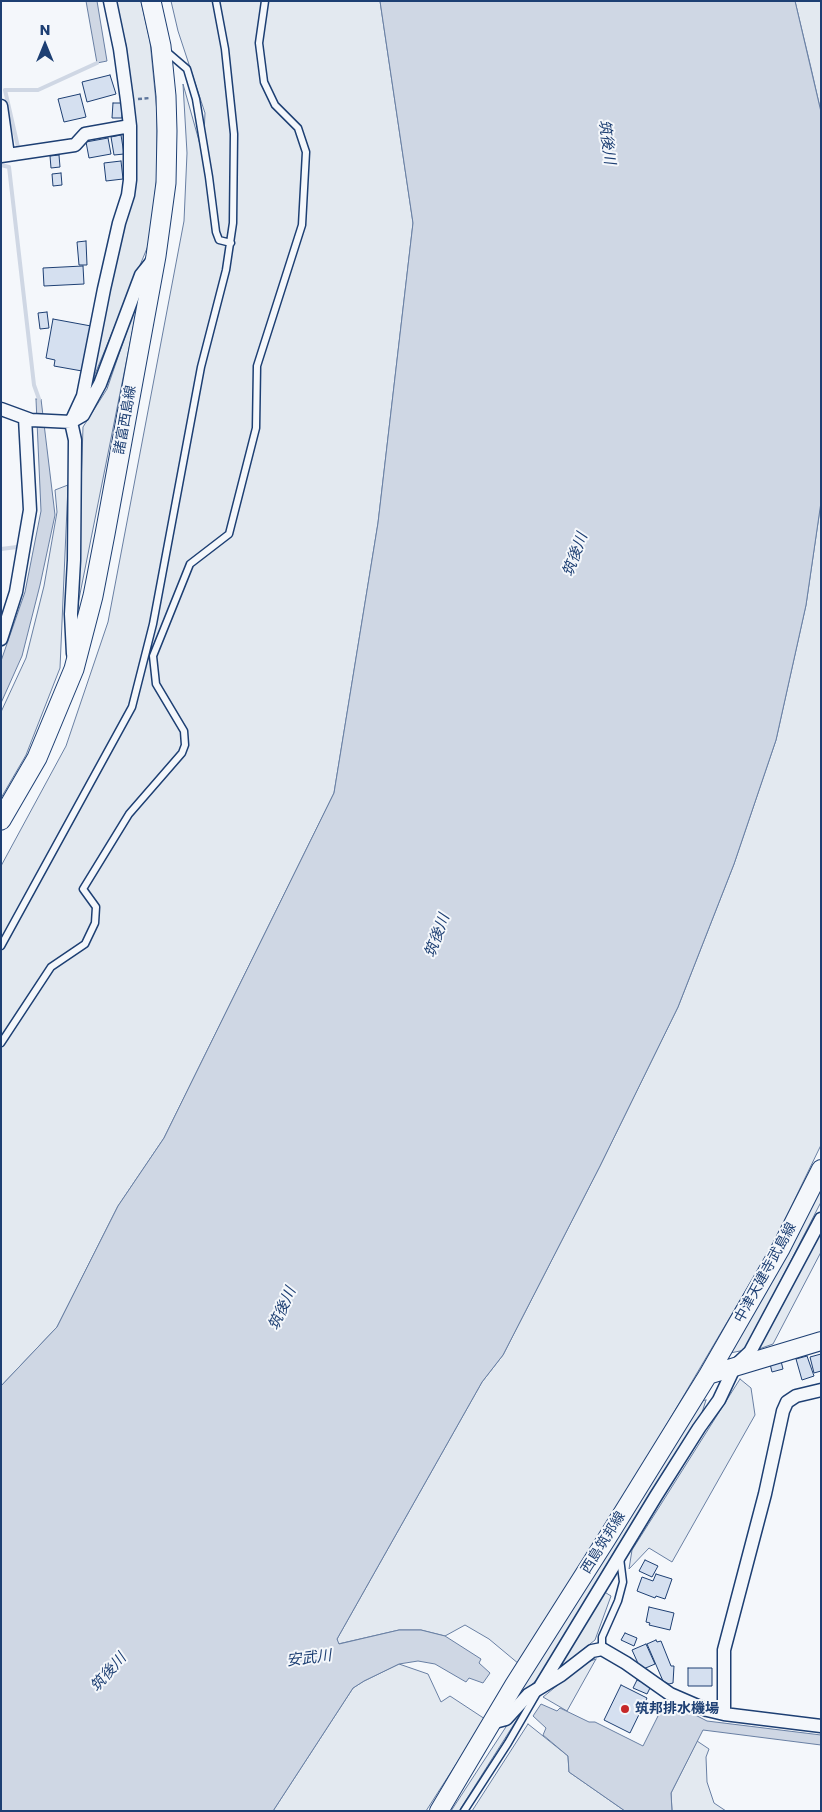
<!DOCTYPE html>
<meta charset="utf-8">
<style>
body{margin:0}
#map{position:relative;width:822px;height:1812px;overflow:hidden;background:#f4f7fb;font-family:Poppins,sans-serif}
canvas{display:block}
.frame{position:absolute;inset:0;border:2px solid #1d3f73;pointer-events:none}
.north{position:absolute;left:20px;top:20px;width:50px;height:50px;-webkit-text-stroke:4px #f4f7fb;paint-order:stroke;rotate:0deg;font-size:14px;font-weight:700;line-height:20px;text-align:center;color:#1d3f73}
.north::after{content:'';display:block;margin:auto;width:18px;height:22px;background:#1d3f73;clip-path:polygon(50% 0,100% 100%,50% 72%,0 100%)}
</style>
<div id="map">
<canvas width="822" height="1812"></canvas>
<div class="frame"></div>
<div class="north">N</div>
</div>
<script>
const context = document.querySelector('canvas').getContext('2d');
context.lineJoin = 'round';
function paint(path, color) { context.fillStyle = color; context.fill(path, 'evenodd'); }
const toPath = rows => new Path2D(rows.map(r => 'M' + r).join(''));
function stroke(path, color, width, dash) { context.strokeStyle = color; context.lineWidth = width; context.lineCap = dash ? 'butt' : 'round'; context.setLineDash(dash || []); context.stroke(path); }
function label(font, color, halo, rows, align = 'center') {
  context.font = font + ' Poppins,"Noto Sans JP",sans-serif'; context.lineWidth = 4; context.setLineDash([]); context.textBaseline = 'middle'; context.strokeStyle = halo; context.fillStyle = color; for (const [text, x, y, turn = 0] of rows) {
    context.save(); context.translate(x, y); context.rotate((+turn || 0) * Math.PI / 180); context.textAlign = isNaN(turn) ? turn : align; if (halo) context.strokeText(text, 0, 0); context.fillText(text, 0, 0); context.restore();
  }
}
const green = toPath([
 [115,1,141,1,150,41,157,112,157,175,150,241,88,391,124,225,134,115,126,45,115,1],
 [171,1,380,1,413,223,378,523,334,793,164,1138,118,1206,57,1327,1,1386,1,866,66,746,108,622,184,221,187,153,183,84,203,155,205,113,178,31,171,1],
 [795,1,821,1,821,112,811,68,795,1],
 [140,293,77,609,83,427,107,389,140,293],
 [68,485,60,668,26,755,1,798,1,712,26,658,44,586,57,512,55,490,68,485],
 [821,502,821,1145,772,1246,625,1495,519,1664,489,1639,465,1625,445,1636,421,1630,399,1630,338,1644,337,1639,482,1382,503,1355,600,1166,678,1007,734,864,776,740,806,605,821,502],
 [821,1187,821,1202,745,1350,730,1353,790,1250,821,1187],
 [821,1226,821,1252,773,1344,756,1350,821,1226],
 [740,1379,751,1388,755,1415,672,1562,649,1548,629,1569,632,1550,740,1379],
 [706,1400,699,1422,538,1679,515,1699,700,1401,706,1400],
 [603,1591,611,1596,595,1640,557,1670,603,1591],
 [596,1659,567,1711,543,1697,585,1663,596,1659],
 [399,1664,428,1674,441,1702,450,1696,485,1719,426,1811,273,1811,353,1688,364,1681,399,1664],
 [528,1702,459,1811,451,1811,517,1710,528,1702],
 [528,1724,568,1756,569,1772,625,1811,472,1811,528,1724],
 [697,1741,709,1749,706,1757,707,1782,714,1803,726,1811,672,1811,671,1793,697,1741]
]);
paint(green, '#e3e9f0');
stroke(green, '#687fa3', 1);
const water = toPath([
 [86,1,97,1,107,61,97,63,86,1],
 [380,1,795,1,821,112,821,502,806,605,776,740,734,864,678,1007,600,1166,503,1355,482,1382,337,1639,339,1644,399,1630,421,1630,445,1636,481,1659,479,1663,490,1673,483,1683,469,1678,466,1682,435,1664,418,1661,399,1664,364,1681,353,1688,273,1811,1,1811,1,1386,57,1327,118,1206,164,1138,334,793,378,523,413,223,380,1],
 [36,399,41,399,55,515,40,585,22,656,1,703,1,661,25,592,41,511,36,399],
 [666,1700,707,1721,821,1735,821,1745,703,1730,671,1793,672,1811,625,1811,569,1772,568,1756,543,1735,546,1728,533,1716,541,1704,557,1711,560,1708,589,1722,595,1722,643,1746,666,1700]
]);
paint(water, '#cfd7e4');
stroke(water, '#687fa3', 1);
stroke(toPath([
 [18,147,5,90,38,90,97,63],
 [1,165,9,167,34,385,39,399],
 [1,549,17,547]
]), '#cfd7e4', 4);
const building = toPath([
 [110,75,116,94,87,102,82,82,110,75],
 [80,94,86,117,64,122,58,99,80,94],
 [113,103,122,103,122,118,112,118,113,103],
 [121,135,124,154,114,155,111,137,121,135],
 [108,138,111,154,89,158,86,142,108,138],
 [59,155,60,167,51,168,50,156,59,155],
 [121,161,123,179,106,181,104,163,121,161],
 [61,173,62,185,53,186,52,174,61,173],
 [86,241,87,265,79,265,77,242,86,241],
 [83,266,84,284,44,286,43,268,83,266],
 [47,312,49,328,40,329,38,313,47,312],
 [53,319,91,326,82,371,54,366,55,360,46,358,53,319],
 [821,1354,821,1371,814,1373,810,1357,821,1354],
 [807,1356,814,1376,802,1380,796,1359,807,1356],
 [781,1361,783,1369,772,1372,770,1364,781,1361],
 [645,1560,658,1566,652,1577,639,1571,645,1560],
 [656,1574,672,1579,665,1599,656,1596,655,1598,637,1591,642,1577,653,1581,656,1574],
 [649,1607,674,1613,670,1630,649,1625,650,1623,646,1622,649,1607],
 [625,1633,637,1638,634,1646,621,1640,625,1633],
 [656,1640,657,1642,661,1641,671,1666,674,1666,673,1683,669,1684,663,1681,647,1644,656,1640],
 [646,1644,655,1664,641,1670,632,1650,646,1644],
 [688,1668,712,1668,712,1686,688,1686,688,1668],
 [637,1680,651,1686,647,1694,633,1688,637,1680],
 [621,1685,647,1698,630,1733,604,1720,621,1685]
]);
paint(building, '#d5e0f0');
stroke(building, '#1d3f73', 1);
const service = toPath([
 [166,51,187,69,196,99,209,177,216,232,219,240,231,243],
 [1,946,132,707,153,624,201,367,226,270,233,223,234,134,225,49,216,1],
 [1,1043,51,967,85,944,95,923,96,907,83,889,129,814,182,753,185,745,184,731,156,684,153,656,190,564,229,534,256,428,257,366,302,225,306,152,298,128,275,105,264,82,259,43,265,1],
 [602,1649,602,1637,618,1601,623,1582,620,1558],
 [464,1811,508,1743,537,1693]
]);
const minor = toPath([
 [1,106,8,155],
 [1,156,75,145,85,134,130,126],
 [1,409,31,420,71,422,83,415,100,384,141,275,153,260],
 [1,639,16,592,30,510,25,418],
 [73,654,71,614,74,560,75,440,71,422,83,396,104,289,119,223,128,195,130,180,130,126,127,100,120,49,110,1],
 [821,1390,796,1396,787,1402,783,1411,765,1494,724,1650,724,1714,821,1726],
 [540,1687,656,1496,699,1428,719,1400,735,1366,750,1352,821,1219],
 [491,1723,506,1719,528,1695,561,1675,592,1651,602,1649,626,1663,670,1694,707,1710,724,1714]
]);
const secondary = toPath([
 [708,1375,821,1341],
 [439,1811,514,1685,606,1540,708,1375,781,1248,821,1169]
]);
const primary = toPath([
 [1,820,37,758,74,669,93,596,105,534,156,256,166,183,167,131,166,96,161,46,151,1]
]);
stroke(service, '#1d3f73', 9);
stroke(minor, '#1d3f73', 15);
stroke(secondary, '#1d3f73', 20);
stroke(primary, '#1d3f73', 21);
stroke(toPath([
 [138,99,150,98]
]), '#5e769c', 2.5, [4, 2.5]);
stroke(service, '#f4f7fb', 6);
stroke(minor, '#f4f7fb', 12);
stroke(secondary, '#f4f7fb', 18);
stroke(primary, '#f4f7fb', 19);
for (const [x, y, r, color] of [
 [625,1709,5,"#c62828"]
]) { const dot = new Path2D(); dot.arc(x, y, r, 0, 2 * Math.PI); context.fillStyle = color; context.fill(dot); stroke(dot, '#f4f7fb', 2); }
label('14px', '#1d3f73', '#f4f7fb', [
 ["諸富西島線",126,420,-80],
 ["中津天建寺武島線",766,1273,-61],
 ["西島筑邦線",604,1543,-58]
]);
label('bold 14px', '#1d3f73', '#f4f7fb', [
 ["筑邦排水機場",635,1709]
], 'left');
label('italic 15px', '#1d3f73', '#f4f7fb', [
 ["筑後川",606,142,82],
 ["筑後川",576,555,-70],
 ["筑後川",438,936,-70],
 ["筑後川",283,1309,-66],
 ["安武川",309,1659,-7],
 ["筑後川",109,1673,-49]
]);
</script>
